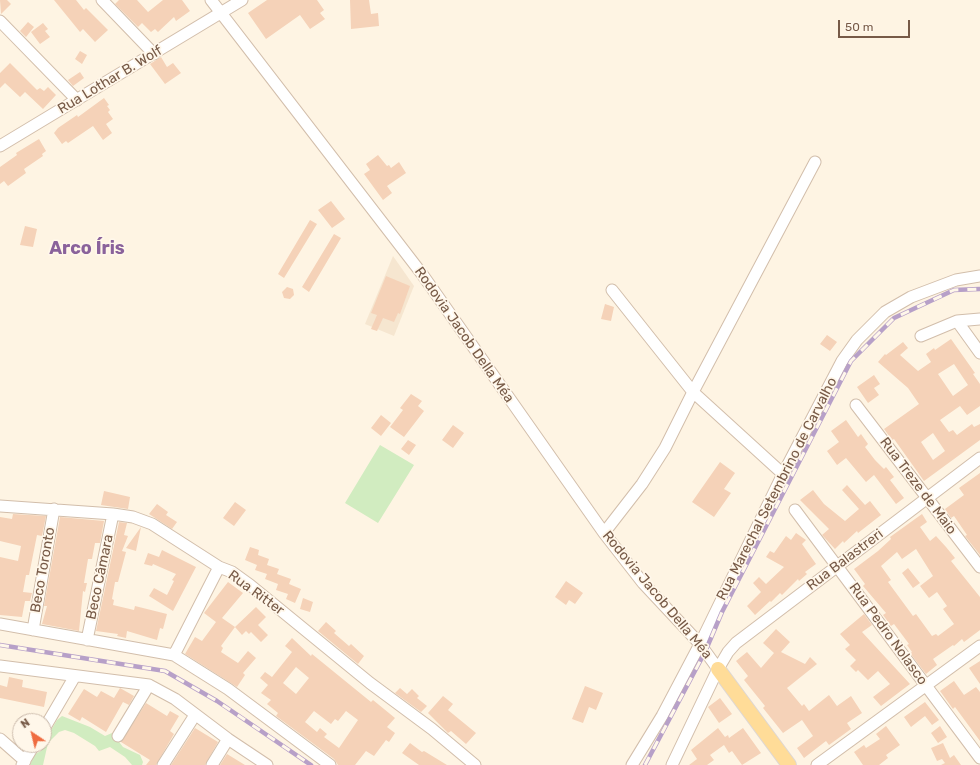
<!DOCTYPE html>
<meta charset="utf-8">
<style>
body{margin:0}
#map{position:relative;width:980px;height:765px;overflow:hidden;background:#fef4e3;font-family:Rubik,sans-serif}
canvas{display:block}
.north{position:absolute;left:12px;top:713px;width:40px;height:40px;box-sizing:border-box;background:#fff7ea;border:1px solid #c9b8a9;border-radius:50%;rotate:325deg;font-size:11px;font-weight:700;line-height:16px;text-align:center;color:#775a47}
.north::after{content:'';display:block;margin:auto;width:14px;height:18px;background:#ef6c40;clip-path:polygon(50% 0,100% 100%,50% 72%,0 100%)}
.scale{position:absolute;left:838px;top:20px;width:72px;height:18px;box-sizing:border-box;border:2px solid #775a47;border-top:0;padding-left:5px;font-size:12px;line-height:14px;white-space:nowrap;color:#775a47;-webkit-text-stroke:3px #fff7ea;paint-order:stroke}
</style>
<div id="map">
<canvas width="980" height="765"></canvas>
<div class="north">N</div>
<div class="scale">50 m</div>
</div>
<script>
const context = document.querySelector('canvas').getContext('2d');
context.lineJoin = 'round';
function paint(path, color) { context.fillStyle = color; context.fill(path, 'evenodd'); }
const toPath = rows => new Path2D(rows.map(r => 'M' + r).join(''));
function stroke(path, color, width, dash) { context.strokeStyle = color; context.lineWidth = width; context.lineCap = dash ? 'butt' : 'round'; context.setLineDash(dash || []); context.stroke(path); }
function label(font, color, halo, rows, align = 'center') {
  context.font = font + ' Rubik,sans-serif'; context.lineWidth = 3.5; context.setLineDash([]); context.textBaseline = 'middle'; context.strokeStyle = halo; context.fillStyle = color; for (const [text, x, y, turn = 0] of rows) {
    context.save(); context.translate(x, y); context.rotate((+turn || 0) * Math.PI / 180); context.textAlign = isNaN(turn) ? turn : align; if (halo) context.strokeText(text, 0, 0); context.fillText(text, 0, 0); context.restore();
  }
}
paint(toPath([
 [393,256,414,286,394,336,365,324]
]), '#f6e6d0');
paint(toPath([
 [380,445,414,465,378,523,345,503],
 [62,716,90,727,105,736,112,733,123,747,140,755,143,762,142,765,132,765,125,757,110,747,99,751,95,746,74,733,65,730,59,732,48,743,43,765,30,765,35,754,41,751,45,740,57,720]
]), '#d1ecc0');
paint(toPath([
 [0,0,7,0,11,4,1,14],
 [54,0,76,0,84,10,86,8,108,30,95,42,83,29,80,32],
 [119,0,137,0,148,12,163,0,182,0,190,11,176,21,174,17,158,32,155,29,151,32,142,23,138,27,115,4],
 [267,0,317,0,324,10,320,13,325,19,310,29,300,15,266,39,248,13],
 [350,0,369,0,371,14,378,13,379,26,351,29],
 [28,22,34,27,26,37,20,31],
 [43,23,48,29,45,31,50,37,40,44,31,32],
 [80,51,87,55,82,64,75,59],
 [161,57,167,67,173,63,181,73,165,84,150,64],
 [10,63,37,90,40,88,44,91,48,87,56,95,43,109,25,92,20,97,5,83,0,88,0,73],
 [80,72,84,78,73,86,68,80],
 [104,98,109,105,107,106,110,110,108,112,113,119,106,124,112,133,103,140,93,126,68,143,66,141,62,144,54,133,58,128,77,115,78,117],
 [39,139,46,151,42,154,43,156,24,169,26,173,8,186,4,181,0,184,0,167,17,155,16,153],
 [378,155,387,166,389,165,391,168,399,162,406,173,387,186,392,193,383,200,364,174,370,170,366,164],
 [331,201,345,219,332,228,318,210],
 [310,220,317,224,284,278,278,274],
 [25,226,37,229,33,247,20,245],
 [334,234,341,238,309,292,302,287],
 [386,276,410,286,400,314,398,313,394,322,383,318,377,331,371,329,377,315,371,313],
 [287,287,293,289,294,295,290,299,284,298,282,292],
 [605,304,614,307,611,321,601,319],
 [827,335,837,342,830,351,820,344],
 [951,339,975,373,973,374,980,384,980,406,967,415,960,406,940,420,949,432,953,430,957,435,972,424,974,427,980,424,980,440,924,481,894,439,892,440,884,429,919,404,908,388,878,362,885,354,886,355,903,342,908,348,900,355,918,371,931,362,926,354,934,348,935,350],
 [954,364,968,385,953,396,938,374],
 [933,433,945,451,933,460,921,442],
 [874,375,880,384,874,388,879,395,868,403,857,387],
 [411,394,422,401,418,406,424,411,404,437,390,427,403,410,400,408],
 [381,415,391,423,381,436,371,428],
 [846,420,858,437,861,434,868,444,865,447,875,460,884,469,886,467,894,477,890,480,904,498,896,504,874,475,866,482,846,458,837,465,827,451,839,442,831,431],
 [453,425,464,433,453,448,442,440],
 [408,440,416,445,409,455,401,449],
 [720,462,735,473,724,489,731,493,714,517,692,502],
 [980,473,980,555,965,536,967,535,954,516,951,518,945,509,964,495,959,488],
 [847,485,865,505,870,501,881,515,858,533,857,531,844,543,843,541,835,549,822,535,829,529,800,500,813,490,824,504,845,521,859,509,842,490],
 [104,491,130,497,128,509,101,505],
 [235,502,246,510,234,526,223,518],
 [157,504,168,512,166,515,177,522,172,529,149,514],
 [13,514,46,516,42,536,37,535,29,575,26,575,23,592,32,593,30,601,25,601,22,617,0,615,0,557,18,561,21,546,0,541,0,517,12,519],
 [922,514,927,522,920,527,930,541,936,536,946,547,955,558,951,561,980,597,980,630,964,642,962,639,954,646,953,645,933,659,937,665,926,674,910,653,912,652,907,645,909,644,894,624,891,626,883,615,886,613,863,586,865,584,854,569,878,551,891,539,890,537],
 [916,549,933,576,920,586,929,598,937,592,947,606,943,609,954,624,938,636,936,634,932,636,916,614,913,616,888,582,891,580,881,566,897,552,902,559],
 [60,517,104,521,100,543,95,543,92,559,88,559,84,583,87,583,85,592,83,591,79,631,42,624,47,606,44,606],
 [119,522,127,523,124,535,128,536,122,551,126,552,118,582,115,582,112,599,114,600,113,605,134,610,135,606,167,614,163,629,160,628,157,640,127,631,126,638,117,636,118,634,96,631],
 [141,527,136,551,126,548],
 [796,533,806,540,802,544,816,564,805,572,807,574,799,581,798,579,782,595,780,593,771,602,770,601,755,615,747,606,761,592,753,583,759,577,766,584,784,567,766,557,770,551,774,553,786,536,791,540],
 [250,547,259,550,258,555,269,559,267,565,279,569,277,574,291,579,289,584,301,589,295,603,286,599,288,594,276,590,278,584,265,579,267,574,255,570,257,565,245,560],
 [162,550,196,567,173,611,149,596,154,588,167,595,174,581,172,580,176,574,153,564,152,566,144,564,148,553,159,557],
 [908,568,920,583,913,588,902,573],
 [566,581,583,593,575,604,569,600,566,605,555,597],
 [228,582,243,593,222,618,235,627,221,646,223,648,221,652,238,663,248,651,256,658,243,673,245,675,237,687,185,654,195,637,202,641,216,622,204,613],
 [303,598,313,602,310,612,300,609],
 [256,607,266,617,258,625,268,635,261,642,251,632,249,634,246,631,242,635,235,627],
 [864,614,872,625,862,632,910,684,881,706,873,697,890,684,878,671,868,680,858,670,856,672,850,666,856,660,845,649,850,645,840,634],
 [326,622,336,631,334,633,349,646,351,644,364,656,358,664,318,631],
 [776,629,790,642,781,652,805,664,810,657,817,664,787,688,802,706,804,704,809,711,829,695,837,706,851,696,862,713,847,723,851,729,829,745,826,741,804,758,797,748,813,736,802,720,783,733,763,708,765,706,744,680,748,676,736,661,747,652,761,668,774,653,763,643],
 [292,638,311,656,312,654,371,702,373,700,395,718,387,727,395,733,389,742,386,740,374,756,366,751,355,765,338,765,334,759,276,716,278,713,267,704,271,700,261,693,268,685,260,678,265,672,272,677,292,652,285,646],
 [296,667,309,678,296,694,283,683],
 [314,711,331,724,335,719,338,721,346,711,358,720,339,748,324,737,327,734,320,728,317,732,305,722],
 [980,661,980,684,969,668],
 [9,677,23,680,22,687,47,692,44,707,0,698,0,685,7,687],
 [954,681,964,695,976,687,980,692,980,741,955,707,953,709,940,691],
 [585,686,603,693,596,710,589,707,583,723,572,719],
 [120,688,134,696,129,705,123,702,106,732,82,717,80,721,68,714,84,689,97,697,101,691,114,698],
 [400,688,407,694,412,689,419,696,417,698,427,706,421,712,395,693],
 [443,696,453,704,448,710,476,733,466,744,451,731,448,733,428,713],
 [720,698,732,714,719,723,708,707],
 [925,702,939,720,932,725,925,716,911,727,904,717],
 [146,703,167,716,170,711,179,716,170,731,174,734,156,765,146,765,150,760,121,742],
 [886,726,900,745,886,755,888,758,879,765,863,765,854,752,864,745,866,748,880,739,876,734],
 [940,726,947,737,938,743,931,733],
 [195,728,218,742,205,765,171,765],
 [718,728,725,737,728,735,729,738,743,728,761,753,742,765,732,751,729,753,724,745,710,755,714,760,707,765,689,765,697,759,691,750],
 [410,743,422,752,424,751,447,765,419,765,402,753],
 [943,743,950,758,954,755,961,765,941,765,945,763,942,759,937,761,931,748],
 [227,754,245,765,220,765]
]), '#f5d2b8');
const minor = toPath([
 [102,0,154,54],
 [211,0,422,274,604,533,643,583,700,644,718,669],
 [0,21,77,100],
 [0,146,242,0],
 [612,290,693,392,783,474],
 [957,321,980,353],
 [921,336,957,321,980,319],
 [856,405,980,567],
 [0,506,113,514,133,517,152,524,219,567,232,572,250,585,370,683,432,729,475,765],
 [795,510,980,758],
 [604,533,642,484,665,448,693,392,815,162],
 [0,624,174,655,228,689,330,765],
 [33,630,54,509],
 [87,640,113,514],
 [174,655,219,567],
 [0,666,149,685,175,699,228,739,267,765],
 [44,729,75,676],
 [118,736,149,685],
 [0,739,25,761],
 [22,765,34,745],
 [163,765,195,715],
 [212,765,228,739],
 [632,765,662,716,700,644,783,474,842,361,857,340,885,312,911,297,956,280,980,276],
 [672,765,718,669,728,652,736,643,980,458],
 [817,765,980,646]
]);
const major = toPath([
 [718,669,789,765]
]);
stroke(minor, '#d2beab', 13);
stroke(major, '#ded7d3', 16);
stroke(minor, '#fff', 11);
stroke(major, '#ffdc98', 14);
const rail = toPath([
 [0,645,165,671,217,701,311,765],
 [645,765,705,652,722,612,851,361,894,318,954,290,980,289]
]);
stroke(rail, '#b7a0c8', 4.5);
stroke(rail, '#fff7ea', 3, [9]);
label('14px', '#775a47', '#fff7ea', [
 ["Rua Lothar B. Wolf",110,80,-31],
 ["Rodovia Jacob Della Méa",464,335,55],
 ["Rua Treze de Maio",918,486,53],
 ["Rua Marechal Setembrino de Carvalho",777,489,-63],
 ["Rua Balastreri",845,560,-37],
 ["Beco Toronto",43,570,-80],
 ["Beco Câmara",100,577,-78],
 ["Rua Ritter",256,593,36],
 ["Rodovia Jacob Della Méa",657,595,50],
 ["Rua Pedro Nolasco",888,634,54]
]);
label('bold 18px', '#8a629b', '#fff7ea', [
 ["Arco Íris",87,249]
]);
</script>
